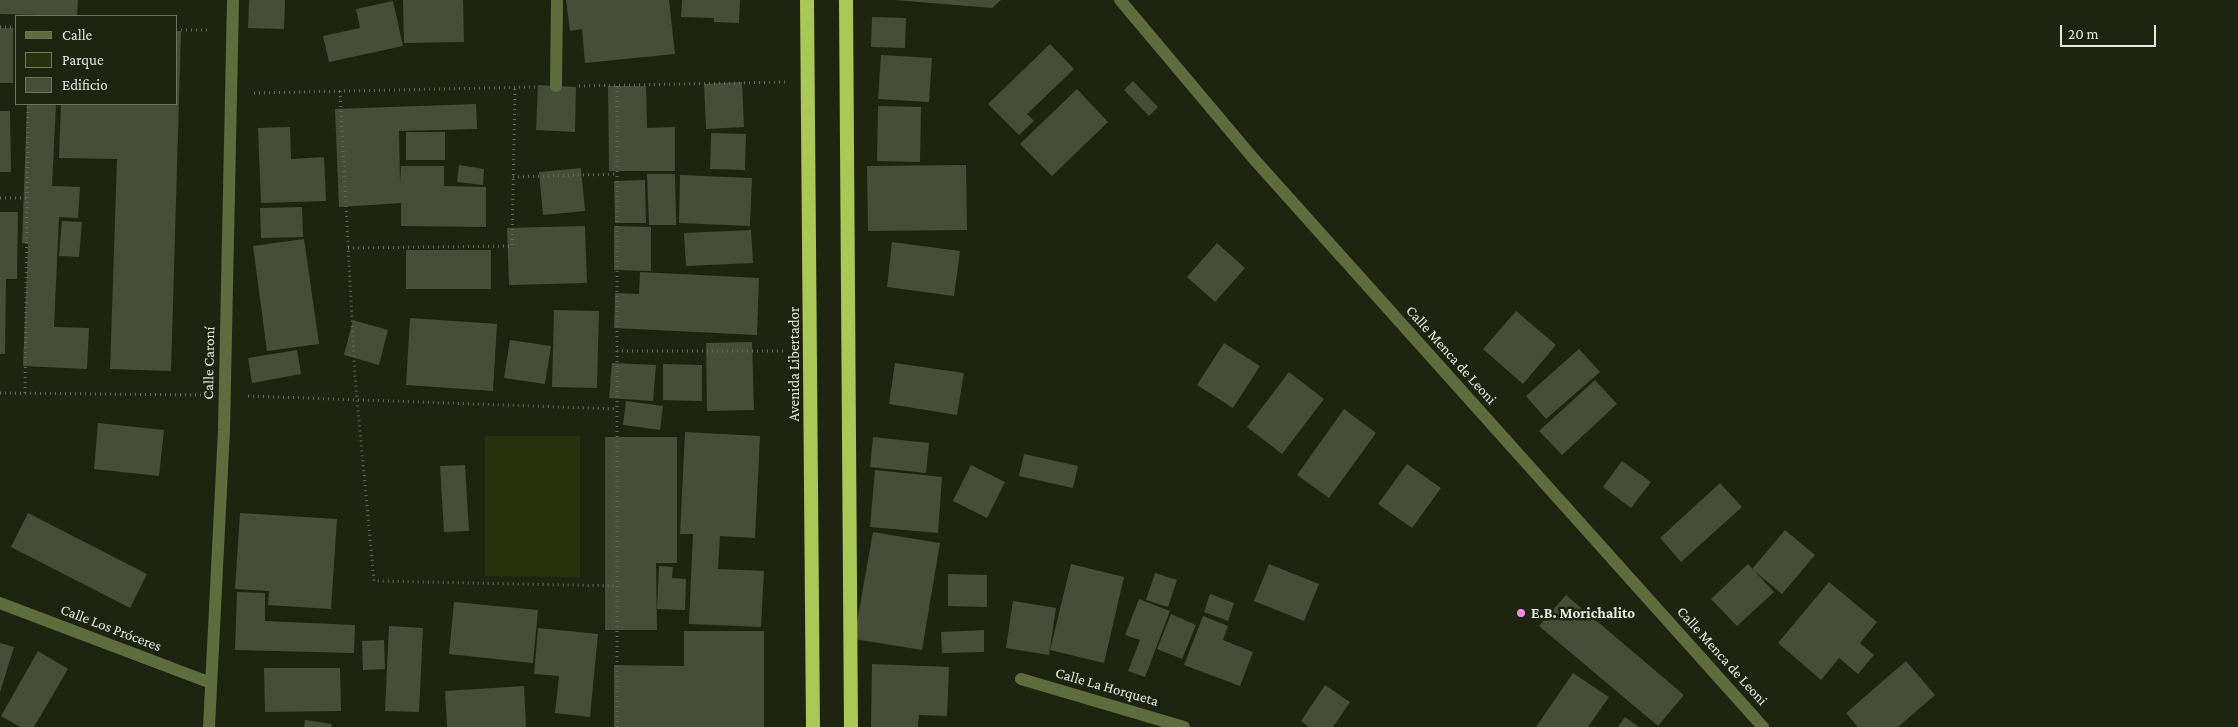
<!DOCTYPE html>
<meta charset="utf-8">
<style>
body{margin:0}
#map{position:relative;width:2238px;height:727px;overflow:hidden;background:#1e240f;font-family:"Crimson Pro",serif}
canvas{display:block}
.legend{position:absolute;left:15px;top:15px;width:162px;height:90px;box-sizing:border-box;background:#1e240f;border:1px solid #6e7361;margin:0;padding:6px 9px;list-style:none;font-size:15px;color:#e6eadd}
.legend li{display:flex;align-items:center;gap:10px;height:25px}
.legend b{width:25px;border:1px solid #6e7361}
.scale{position:absolute;left:2060px;top:25px;width:96px;height:22px;box-sizing:border-box;border:2px solid #e6eadd;border-top:0;padding-left:6px;font-size:15px;line-height:18px;white-space:nowrap;color:#e6eadd;-webkit-text-stroke:4px #1e240f;paint-order:stroke}
</style>
<div id="map">
<canvas width="2238" height="727"></canvas>
<ul class="legend">
<li><b style="height:6px;background:#5f6c3e"></b>Calle</li>
<li><b style="height:14px;background:#28320d"></b>Parque</li>
<li><b style="height:14px;background:#474e38"></b>Edificio</li>
</ul>
<div class="scale">20 m</div>
</div>
<script>
const context = document.querySelector('canvas').getContext('2d');
context.lineJoin = 'round';
function paint(path, color) { context.fillStyle = color; context.fill(path, 'evenodd'); }
const toPath = rows => new Path2D(rows.map(r => 'M' + r).join(''));
function stroke(path, color, width, dash) { context.strokeStyle = color; context.lineWidth = width; context.lineCap = dash ? 'butt' : 'round'; context.setLineDash(dash || []); context.stroke(path); }
function label(font, color, halo, rows, align = 'center') {
  context.font = font + ' "Crimson Pro",serif'; context.lineWidth = 5; context.setLineDash([]); context.textBaseline = 'middle'; context.strokeStyle = halo; context.fillStyle = color; for (const [text, x, y, turn = 0] of rows) {
    context.save(); context.translate(x, y); context.rotate((+turn || 0) * Math.PI / 180); context.textAlign = isNaN(turn) ? turn : align; if (halo) context.strokeText(text, 0, 0); context.fillText(text, 0, 0); context.restore();
  }
}
paint(toPath([
 [485,436,580,436,580,577,485,576]
]), '#28320d');
paint(toPath([
 [0,0,78,0,77,16,0,14],
 [249,0,285,0,284,29,248,28],
 [403,0,463,0,464,42,404,43],
 [566,0,669,0,675,54,585,63,582,29,570,31],
 [682,0,740,0,739,23,714,22,714,18,681,17],
 [894,0,1001,0,992,8],
 [393,1,403,46,329,62,323,36,360,28,356,9],
 [872,17,906,18,905,48,871,47],
 [0,28,13,28,13,83,0,83],
 [176,31,181,31,171,371,110,369,117,159,59,158,61,104,176,104],
 [1050,44,1074,69,1027,114,1034,121,1019,135,988,104],
 [881,55,932,58,929,102,878,99],
 [1133,81,1158,107,1149,116,1124,90],
 [742,82,744,127,706,129,704,84],
 [538,85,576,87,575,132,536,130],
 [608,86,646,86,647,128,675,127,675,171,609,171],
 [1077,89,1108,122,1052,176,1020,144],
 [27,104,56,104,52,186,80,187,78,218,59,217,54,327,89,328,87,369,23,366,28,244,22,243],
 [476,104,477,129,399,131,400,184,401,166,444,166,444,186,486,187,486,227,401,226,401,203,339,207,335,109],
 [878,106,921,107,920,162,877,161],
 [0,111,10,111,11,172,0,172],
 [290,127,291,159,324,157,326,201,261,203,258,128],
 [406,132,445,132,445,160,406,160],
 [711,133,746,134,745,170,710,169],
 [459,165,484,169,483,185,457,182],
 [966,165,967,230,868,231,867,166],
 [581,168,585,211,543,215,539,172],
 [647,174,675,174,676,225,649,225],
 [680,175,752,178,750,226,679,223],
 [645,180,646,223,615,223,614,181],
 [302,207,303,237,261,238,260,208],
 [0,212,18,212,17,279,6,279,5,354,0,354],
 [62,221,82,222,79,257,59,256],
 [585,226,587,283,509,285,507,228],
 [614,226,651,227,651,271,614,270],
 [751,230,753,263,686,266,684,233],
 [304,239,319,344,267,351,253,246],
 [892,242,960,251,954,296,887,287],
 [1217,243,1245,268,1215,302,1187,277],
 [406,250,491,250,491,289,406,289],
 [640,272,759,278,757,335,614,328,615,293,639,294],
 [554,310,599,311,597,388,552,387],
 [1516,311,1556,345,1523,384,1483,349],
 [410,318,497,324,493,391,406,385],
 [353,320,388,330,379,365,344,355],
 [510,340,551,346,545,384,504,378],
 [752,342,754,410,707,411,706,343],
 [1224,343,1260,366,1233,408,1197,385],
 [1579,349,1600,372,1546,419,1526,396],
 [297,350,301,374,252,383,248,358],
 [612,363,656,365,653,401,609,398],
 [895,363,964,373,957,415,889,404],
 [663,364,702,365,702,401,663,400],
 [1289,372,1324,399,1282,454,1247,427],
 [1595,380,1617,404,1562,455,1539,431],
 [626,401,663,406,660,430,623,425],
 [1344,409,1376,433,1329,498,1297,475],
 [98,423,164,430,159,476,94,469],
 [685,432,760,436,755,538,720,536,718,569,764,571,761,627,689,624,693,534,680,534],
 [605,437,677,437,677,563,656,563,657,630,605,630],
 [873,437,929,443,926,473,870,467],
 [1024,454,1078,466,1073,488,1019,476],
 [1622,461,1651,482,1631,508,1603,487],
 [1407,464,1441,488,1412,528,1378,504],
 [465,465,469,531,444,532,440,466],
 [971,465,1005,482,987,518,953,501],
 [875,470,942,477,938,533,870,527],
 [1720,483,1742,507,1681,562,1660,538],
 [28,513,147,574,130,608,11,547],
 [240,513,337,519,331,609,268,605,269,591,235,589],
 [1785,530,1815,555,1782,594,1752,569],
 [873,532,940,543,922,650,854,639],
 [1071,564,1124,577,1104,663,1050,650],
 [1269,564,1319,584,1304,621,1254,601],
 [1748,564,1774,592,1737,626,1711,599],
 [659,566,673,567,672,578,686,579,685,610,657,609],
 [1155,573,1177,580,1168,607,1146,600],
 [948,574,987,575,987,607,948,606],
 [1829,582,1877,622,1860,643,1874,655,1858,674,1839,658,1821,680,1778,643],
 [237,592,265,593,265,621,355,625,354,653,235,650],
 [1210,594,1234,603,1228,621,1204,612],
 [1566,595,1684,695,1658,726,1539,626],
 [1139,599,1170,611,1145,677,1128,671,1140,640,1125,635],
 [1013,601,1056,608,1049,655,1006,648],
 [454,602,538,610,533,663,449,654],
 [1171,614,1196,625,1182,659,1157,649],
 [1203,616,1228,626,1223,640,1253,652,1240,686,1184,665],
 [389,626,423,628,419,712,385,711],
 [538,628,598,634,590,717,555,713,559,676,534,674],
 [984,630,984,652,942,653,941,632],
 [684,631,764,631,764,727,614,727,614,665,684,666],
 [384,640,385,669,363,670,362,641],
 [0,643,14,647,0,692],
 [38,651,68,669,34,727,20,727,1,716],
 [1906,661,1935,695,1898,727,1858,727,1846,713],
 [872,664,949,667,947,716,919,715,918,727,871,727],
 [264,668,340,668,341,711,265,712],
 [1573,673,1609,697,1588,727,1536,727],
 [1325,685,1350,702,1333,727,1309,727,1301,721],
 [524,686,526,727,447,727,445,691],
 [1625,717,1639,727,1618,727],
 [305,720,332,724,331,727,304,727]
]), '#474e38');
stroke(toPath([
 [0,27,16,27],
 [176,30,209,30],
 [579,86,785,82],
 [340,91,355,377,374,581,617,586],
 [254,93,535,87],
 [513,177,617,174],
 [0,198,27,198],
 [348,248,512,246,515,87],
 [617,351,786,351],
 [0,393,202,395],
 [25,393,28,104],
 [248,396,617,409],
 [617,727,617,85]
]), '#646a58', 3, [1, 4]);
stroke(toPath([
 [1120,0,1253,158,1763,727],
 [556,86,557,0],
 [0,603,211,683],
 [1021,679,1184,727],
 [209,727,224,430,233,0]
]), '#5f6c3e', 12);
stroke(toPath([
 [807,0,813,727],
 [846,0,851,727]
]), '#aac856', 14);
for (const [x, y, r, color] of [
 [1521,613,5,"#f888e9"]
]) { const dot = new Path2D(); dot.arc(x, y, r, 0, 2 * Math.PI); context.fillStyle = color; context.fill(dot); stroke(dot, '#1e240f', 2); }
label('15px', '#e6eadd', '#1e240f', [
 ["Calle Menca de Leoni",1451,355,48],
 ["Calle Caroní",209,363,-89],
 ["Avenida Libertador",794,364,-90],
 ["Calle Los Próceres",111,628,21],
 ["Calle Menca de Leoni",1722,656,48],
 ["Calle La Horqueta",1107,687,16]
]);
label('bold 15px', '#e6eadd', '#1e240f', [
 ["E.B. Morichalito",1531,613]
], 'left');
</script>
